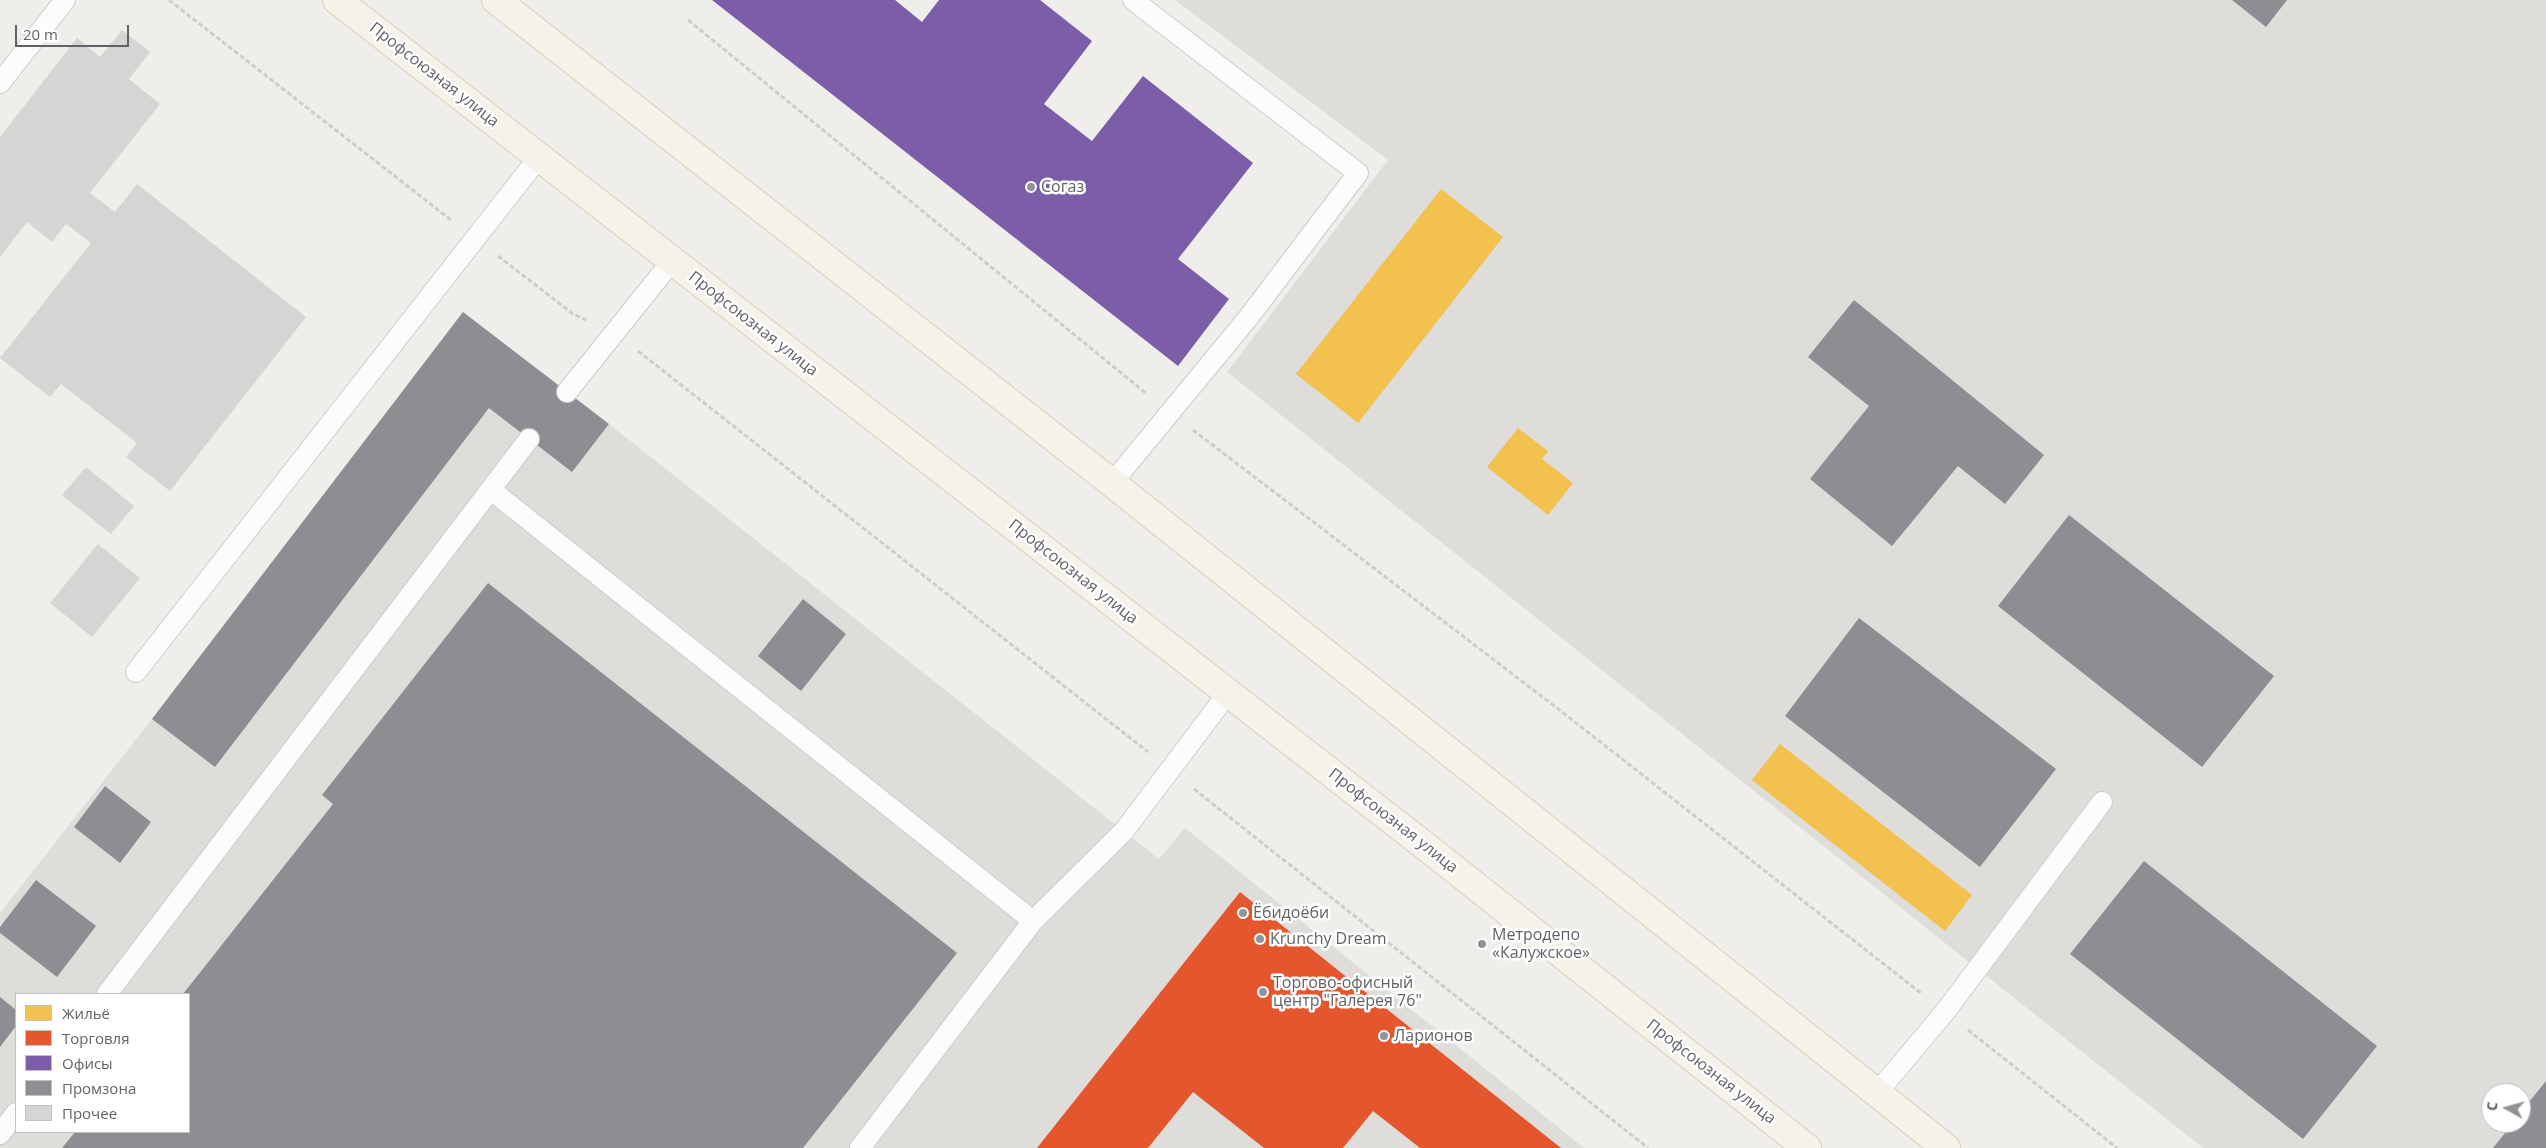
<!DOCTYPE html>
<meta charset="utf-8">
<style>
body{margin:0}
#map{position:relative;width:2546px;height:1148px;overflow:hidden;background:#efeeea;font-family:"Open Sans",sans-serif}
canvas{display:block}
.legend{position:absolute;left:15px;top:993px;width:175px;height:140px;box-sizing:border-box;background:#fff;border:1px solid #bfc1c3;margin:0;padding:6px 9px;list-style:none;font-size:15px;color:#5f6368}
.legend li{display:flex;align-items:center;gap:10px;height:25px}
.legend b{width:25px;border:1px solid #bfc1c3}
.north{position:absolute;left:2481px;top:1083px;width:50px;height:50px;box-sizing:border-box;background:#fff;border:1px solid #bfc1c3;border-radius:50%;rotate:277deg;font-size:14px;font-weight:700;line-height:20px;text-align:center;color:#5f6368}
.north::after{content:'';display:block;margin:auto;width:18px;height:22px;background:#919496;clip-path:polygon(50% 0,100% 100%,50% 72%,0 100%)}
.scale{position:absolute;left:15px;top:25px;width:114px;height:22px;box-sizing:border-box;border:2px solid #5f6368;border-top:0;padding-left:6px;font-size:15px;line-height:18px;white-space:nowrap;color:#5f6368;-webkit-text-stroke:4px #fff;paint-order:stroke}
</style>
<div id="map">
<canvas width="2546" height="1148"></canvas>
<ul class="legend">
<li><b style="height:14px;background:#f2c14e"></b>Жильё</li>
<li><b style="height:14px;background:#e4572e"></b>Торговля</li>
<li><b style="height:14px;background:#7b5ea7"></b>Офисы</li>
<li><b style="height:14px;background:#8d8d92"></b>Промзона</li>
<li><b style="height:14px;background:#d6d5d3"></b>Прочее</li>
</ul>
<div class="north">С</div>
<div class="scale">20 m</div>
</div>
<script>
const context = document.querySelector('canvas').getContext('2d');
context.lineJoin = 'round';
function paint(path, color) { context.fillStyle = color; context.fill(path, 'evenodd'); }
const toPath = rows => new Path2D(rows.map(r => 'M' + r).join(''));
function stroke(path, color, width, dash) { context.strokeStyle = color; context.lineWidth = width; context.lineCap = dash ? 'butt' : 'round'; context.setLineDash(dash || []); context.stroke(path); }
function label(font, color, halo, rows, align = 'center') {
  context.font = font + ' "Open Sans",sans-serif'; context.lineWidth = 5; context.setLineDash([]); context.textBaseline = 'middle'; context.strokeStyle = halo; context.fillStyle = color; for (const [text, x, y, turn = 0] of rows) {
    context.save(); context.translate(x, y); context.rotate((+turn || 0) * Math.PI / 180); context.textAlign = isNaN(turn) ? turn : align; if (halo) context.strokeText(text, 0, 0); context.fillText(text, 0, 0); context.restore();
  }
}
paint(toPath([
 [1175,0,2546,0,2546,1148,2203,1148,1227,372,1388,160],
 [2491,1093,2521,1093,2521,1123,2491,1123],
 [463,312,609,424,1159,859,1185,828,1584,1148,0,1148,0,913,152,719],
 [16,994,189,994,189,1132,16,1132]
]), '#dfddda');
paint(toPath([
 [1441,189,1503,237,1358,423,1296,374],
 [1518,428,1548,451,1542,459,1573,483,1548,515,1487,467],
 [1780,744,1972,895,1945,931,1752,780]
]), '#f2c14e');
paint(toPath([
 [1240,892,1561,1148,1420,1148,1373,1111,1343,1148,1264,1148,1193,1092,1148,1148,1037,1148]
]), '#e4572e');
paint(toPath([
 [712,0,895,0,922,22,939,0,1040,0,1092,41,1044,104,1092,141,1143,76,1253,163,1178,259,1229,299,1178,366]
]), '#7b5ea7');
paint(toPath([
 [2232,0,2287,0,2266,27],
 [1854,300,2044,455,2005,504,1958,466,1892,546,1810,479,1869,406,1808,357],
 [463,312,609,424,572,472,489,408,215,767,152,719],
 [2069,515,2274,676,2202,767,1998,606],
 [488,583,957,953,803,1148,62,1148,75,1132,189,1132,189,994,183,994,333,804,322,795],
 [803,599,846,634,801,691,758,656],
 [1859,618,2056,769,1980,867,1785,716],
 [105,786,151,822,120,863,74,827],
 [2144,861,2377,1046,2303,1139,2070,954],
 [36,880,96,926,57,977,0,933,0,927],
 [0,997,16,1010,16,1026,0,1047],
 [2546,1081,2546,1148,2493,1148,2513,1123,2521,1123,2521,1112]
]), '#8d8d92');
paint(toPath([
 [122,30,150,52,129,79,160,104,90,193,115,212,137,184,306,317,170,491,126,457,137,443,61,384,50,397,0,358,91,243,66,224,52,242,27,222,0,257,0,137,77,38,100,57],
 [86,467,134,506,111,534,62,495],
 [98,544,140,578,92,637,50,603]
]), '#d6d5d3');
const lane = toPath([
 [0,83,65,0],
 [567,392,672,261],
 [1112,483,1248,318,1358,173,1133,0],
 [491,490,1033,921],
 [136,672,539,157],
 [107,994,529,439],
 [1876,1094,1945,1012,2102,802],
 [0,1134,16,1113],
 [860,1148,1033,921,1124,831,1228,693]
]);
const primary = toPath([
 [337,0,1420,842,1807,1148],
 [496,0,1112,483,1946,1148]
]);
stroke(lane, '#cbcccc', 22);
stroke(primary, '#d7ceb8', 30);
stroke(toPath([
 [169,0,451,220],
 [688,20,1147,394],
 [498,256,573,314,586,320],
 [638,351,1148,752],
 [1193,430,1557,708,1922,994],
 [1194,789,1648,1148],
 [1968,1030,2117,1148]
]), '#cacfcc', 3, [5, 2.5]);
stroke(lane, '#fdfcfc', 20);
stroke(primary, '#f4f2e9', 28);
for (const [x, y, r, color] of [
 [1031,187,5,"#919496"],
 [1243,913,5,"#919496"],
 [1260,939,5,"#919496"],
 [1482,944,5,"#919496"],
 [1263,992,5,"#919496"],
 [1384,1036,5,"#919496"]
]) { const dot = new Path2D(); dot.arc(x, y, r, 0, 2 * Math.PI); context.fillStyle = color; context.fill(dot); stroke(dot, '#fff', 2); }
label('16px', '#5f6368', '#fff', [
 ["Профсоюзная улица",434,75,38],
 ["Профсоюзная улица",753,324,38],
 ["Профсоюзная улица",1073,572,38],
 ["Профсоюзная улица",1393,821,38],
 ["Профсоюзная улица",1711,1072,38]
]);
label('16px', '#5f6368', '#fff', [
 ["Согаз",1041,187],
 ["Ёбидоёби",1253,913],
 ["Метродепо",1492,935],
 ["«Калужское»",1492,953],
 ["Krunchy Dream",1270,939],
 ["Торгово-офисный",1273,983],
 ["центр \"Галерея 76\"",1273,1001],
 ["Ларионов",1394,1036]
], 'left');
</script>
